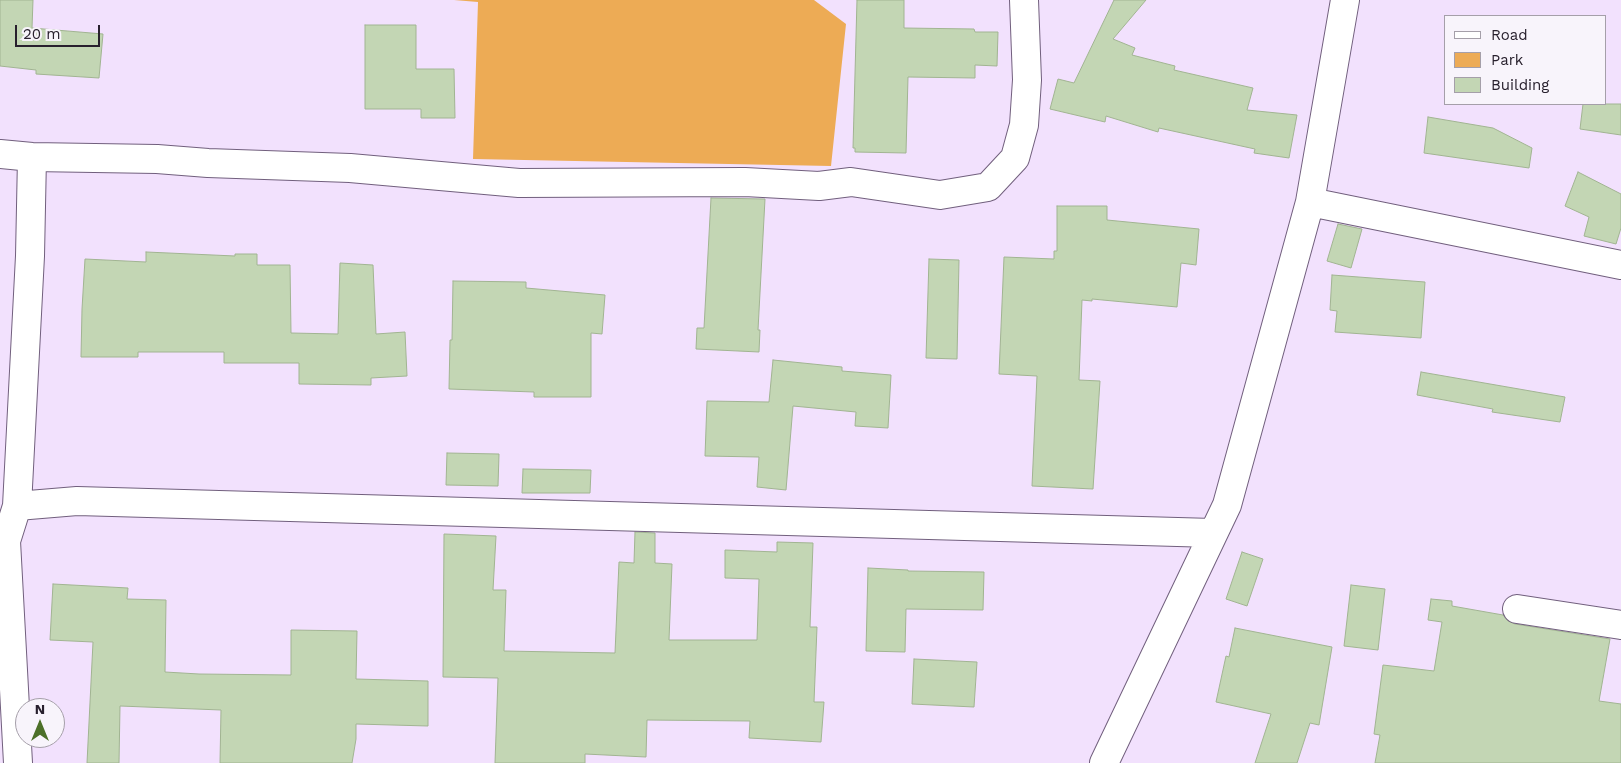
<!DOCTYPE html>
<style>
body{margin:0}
#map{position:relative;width:1621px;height:763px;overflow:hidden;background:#f2e1fd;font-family:"Work Sans",sans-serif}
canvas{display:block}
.legend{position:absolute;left:1444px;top:15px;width:162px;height:90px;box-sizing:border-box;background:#f8f4fb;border:1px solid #a59fa9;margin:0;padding:6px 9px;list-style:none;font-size:15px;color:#28202d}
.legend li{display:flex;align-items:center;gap:10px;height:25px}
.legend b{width:25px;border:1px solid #a59fa9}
.north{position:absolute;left:15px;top:698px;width:50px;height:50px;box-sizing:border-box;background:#f8f4fb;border:1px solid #a59fa9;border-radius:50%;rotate:0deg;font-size:14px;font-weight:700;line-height:20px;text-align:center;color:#28202d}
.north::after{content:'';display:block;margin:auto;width:18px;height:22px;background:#4d7029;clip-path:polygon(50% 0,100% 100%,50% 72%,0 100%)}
.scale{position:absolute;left:15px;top:25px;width:85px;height:22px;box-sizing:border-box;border:2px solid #28202d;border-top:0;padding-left:6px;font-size:15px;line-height:18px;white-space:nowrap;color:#28202d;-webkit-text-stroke:4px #f8f4fb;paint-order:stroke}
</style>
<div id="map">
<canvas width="1621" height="763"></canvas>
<ul class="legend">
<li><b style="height:6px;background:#fff"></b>Road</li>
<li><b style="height:14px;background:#edab55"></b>Park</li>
<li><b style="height:14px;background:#c3d6b4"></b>Building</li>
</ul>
<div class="north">N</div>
<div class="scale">20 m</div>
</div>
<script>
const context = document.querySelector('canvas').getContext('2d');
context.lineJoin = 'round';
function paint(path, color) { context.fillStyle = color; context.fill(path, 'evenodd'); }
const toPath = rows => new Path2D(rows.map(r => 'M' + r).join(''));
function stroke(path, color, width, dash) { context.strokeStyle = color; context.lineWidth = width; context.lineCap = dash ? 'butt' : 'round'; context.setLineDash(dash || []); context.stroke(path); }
paint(toPath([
 [454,0,814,0,846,24,831,166,473,159,478,2]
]), '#edab55');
const building = toPath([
 [0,0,33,0,32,28,103,34,99,78,36,74,36,70,0,66,0,0],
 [857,0,904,0,904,28,974,29,975,32,998,32,997,66,975,65,975,78,908,77,906,153,855,152,855,148,853,148,857,0],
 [1114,0,1146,0,1113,39,1135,48,1132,55,1175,66,1174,70,1253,88,1247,110,1297,115,1289,158,1254,153,1255,149,1159,128,1158,132,1106,116,1105,122,1050,109,1058,79,1074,83,1114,0],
 [365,25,416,25,416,69,454,69,455,118,421,118,421,109,365,109,365,25],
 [1583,104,1621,104,1621,135,1580,129,1583,104],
 [1428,117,1493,128,1532,148,1529,168,1424,153,1428,117],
 [1578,172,1621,194,1621,228,1616,244,1584,236,1589,217,1565,206,1578,172],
 [711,198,765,199,758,330,760,330,759,352,696,349,697,328,704,328,711,198],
 [1057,206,1107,206,1107,220,1199,229,1196,265,1181,263,1177,307,1092,299,1092,301,1082,300,1079,380,1100,381,1093,489,1032,486,1037,376,999,374,1004,257,1054,259,1054,251,1057,251,1057,206],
 [1338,224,1362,229,1351,268,1327,261,1338,224],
 [146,252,235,256,235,254,257,254,257,265,290,265,291,333,338,334,340,263,373,265,376,334,405,332,407,376,371,378,371,385,299,384,299,363,224,363,224,352,138,352,138,357,81,357,82,309,85,259,146,262,146,252],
 [929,259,959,260,957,359,926,358,929,259],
 [1332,275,1425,282,1421,338,1335,332,1337,311,1330,310,1332,275],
 [453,281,526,282,526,288,605,295,602,334,591,333,591,397,534,397,534,392,449,389,450,340,452,340,453,281],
 [773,360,842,367,842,371,891,375,888,428,855,426,856,412,793,406,786,490,757,487,759,457,705,456,707,401,769,402,773,360],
 [1421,372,1565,397,1560,422,1492,412,1493,409,1417,395,1421,372],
 [447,453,499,454,498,486,446,485,447,453],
 [523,469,591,470,590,493,522,493,523,469],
 [635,532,655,533,655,563,672,564,669,640,757,640,759,579,725,578,725,550,777,552,777,542,813,543,810,627,817,627,814,702,824,702,821,742,749,738,750,721,647,720,646,757,585,754,585,763,495,763,498,678,443,677,444,534,496,536,493,590,506,590,504,651,615,653,619,562,634,563,635,532],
 [1242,552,1263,559,1247,606,1226,599,1242,552],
 [868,568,908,570,908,571,984,572,983,610,906,609,905,652,866,651,868,568],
 [53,584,128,588,127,599,166,600,165,672,199,674,291,675,291,630,357,631,356,679,428,681,428,726,356,724,356,739,352,763,220,763,221,710,120,706,119,763,87,763,93,642,50,640,53,584],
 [1351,585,1385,589,1378,650,1344,646,1351,585],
 [1431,599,1452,601,1452,606,1503,615,1508,621,1515,624,1610,639,1599,701,1621,704,1621,763,1375,763,1380,735,1374,734,1383,665,1434,671,1442,622,1428,620,1431,599],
 [1235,628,1332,647,1319,725,1310,723,1297,763,1255,763,1271,714,1216,702,1226,656,1229,657,1235,628],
 [914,659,977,662,974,707,912,704,914,659]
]);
paint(building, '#c3d6b4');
stroke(building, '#a1b492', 1);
const minor = toPath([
 [0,154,32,157,157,159,208,163,350,168,519,183,745,182,819,186,851,182,940,195,988,187,1015,158,1024,125,1027,80,1024,0],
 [1310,202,1621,265],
 [17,506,77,501,1213,533],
 [1517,609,1621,625],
 [18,763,6,541,17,506,30,256,32,157],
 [1104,763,1227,505,1310,202,1345,0]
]);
stroke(minor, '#715f7d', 30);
stroke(minor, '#fff', 28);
</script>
